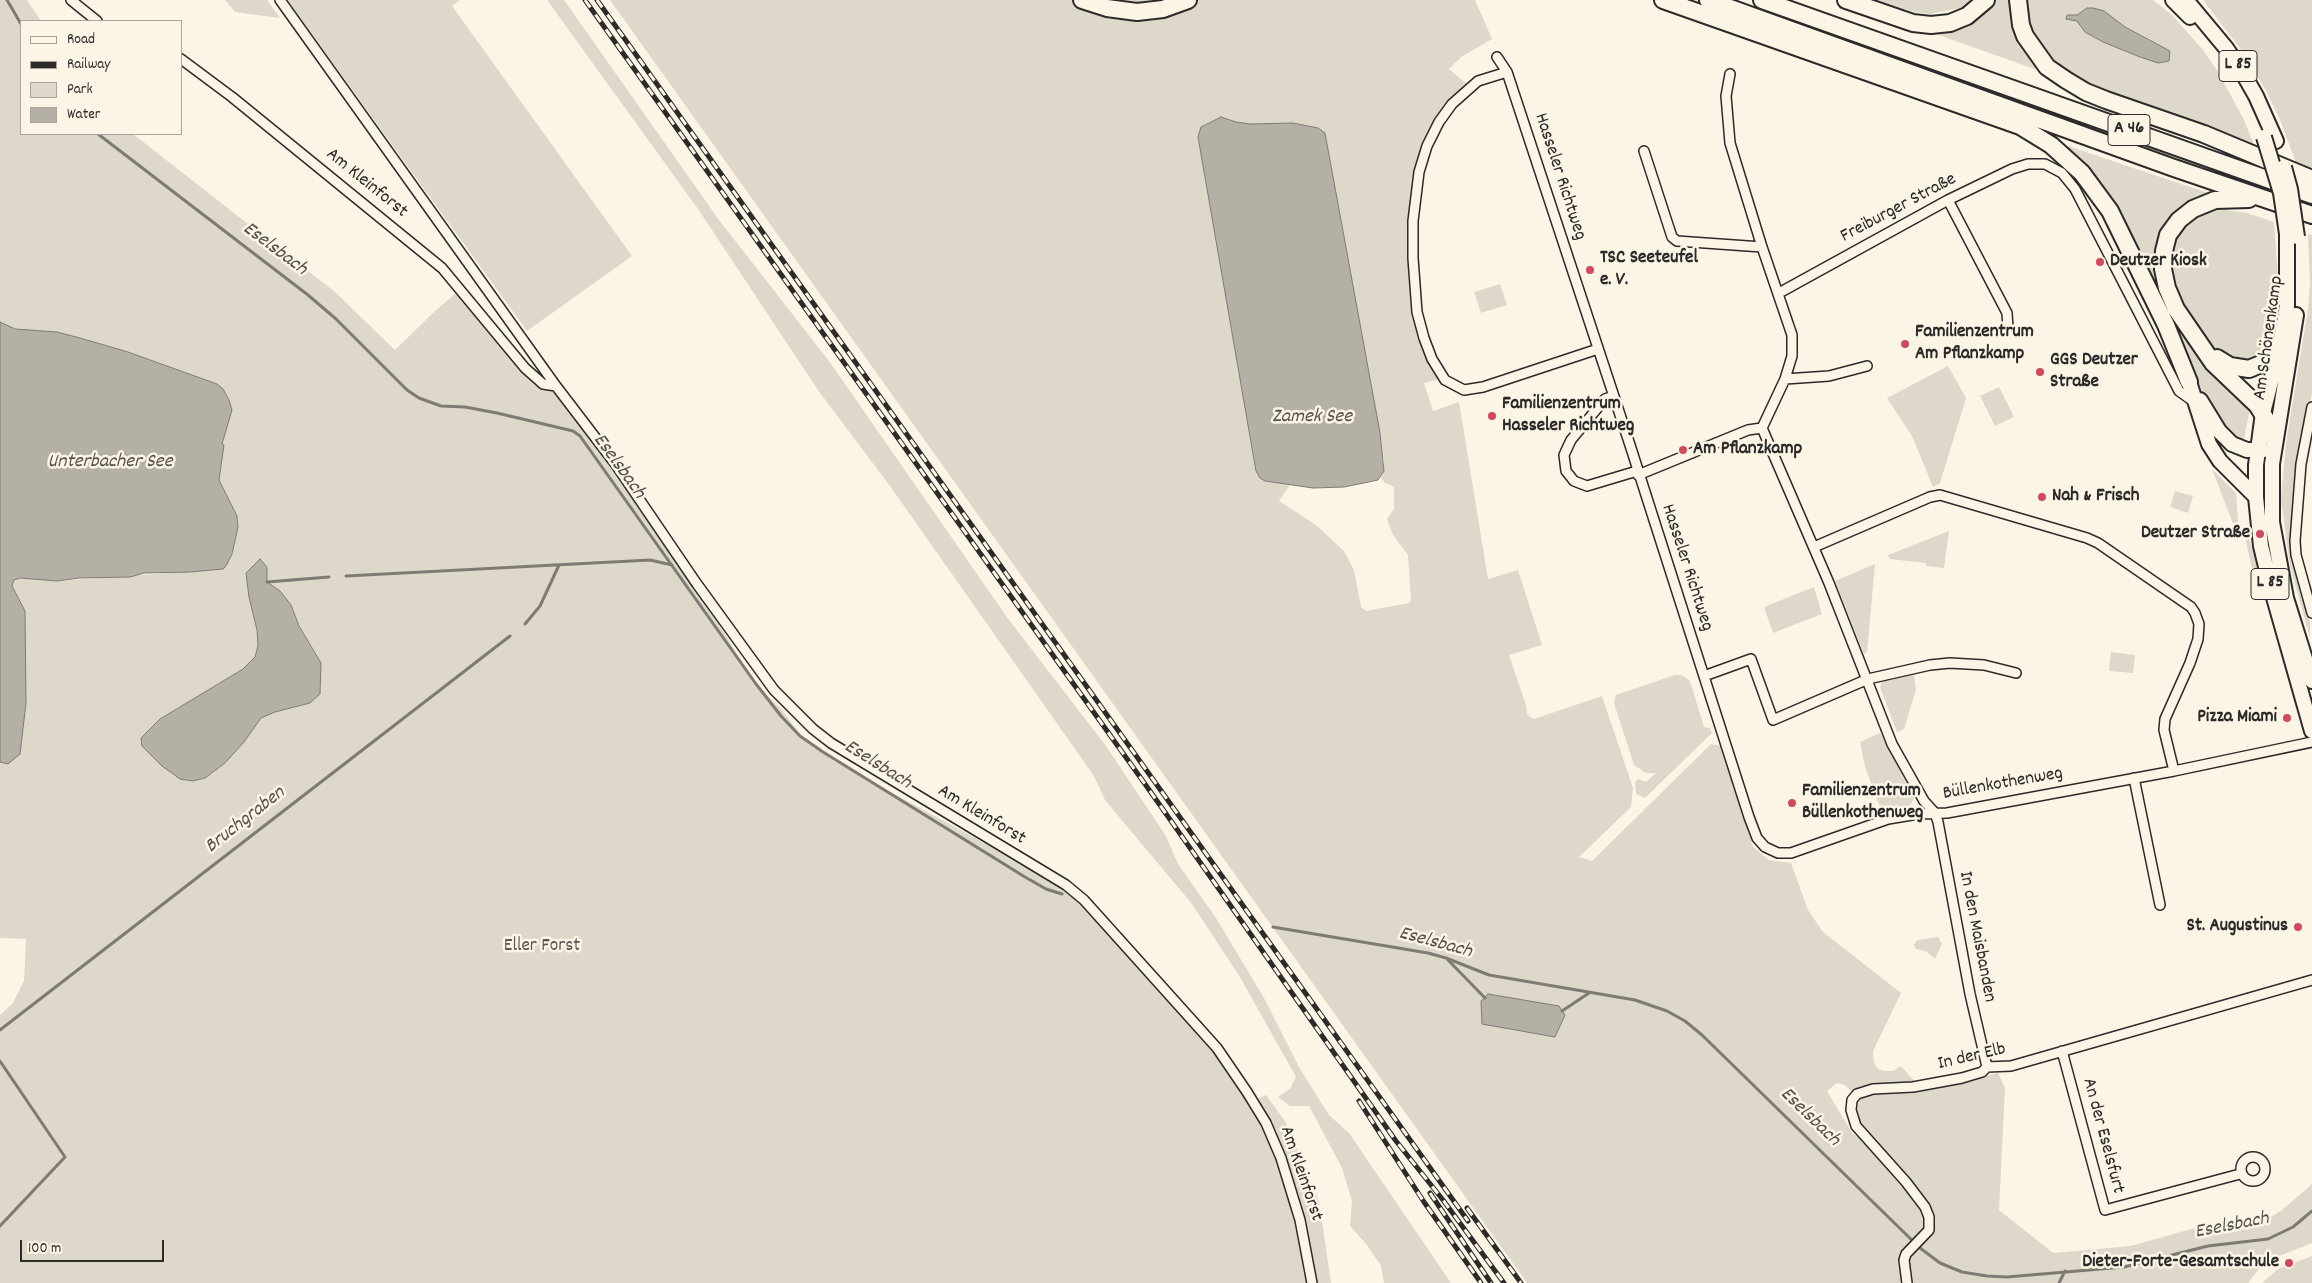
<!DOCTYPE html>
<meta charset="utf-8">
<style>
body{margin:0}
#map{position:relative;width:2312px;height:1283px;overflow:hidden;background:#fcf5e5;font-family:Dekko,sans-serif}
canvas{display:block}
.legend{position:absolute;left:20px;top:20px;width:162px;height:115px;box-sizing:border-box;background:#fcf5e5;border:1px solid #a8a49b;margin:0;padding:6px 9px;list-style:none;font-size:15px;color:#2b2b2b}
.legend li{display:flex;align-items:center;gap:10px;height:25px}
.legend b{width:25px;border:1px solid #a8a49b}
.scale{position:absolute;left:20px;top:1240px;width:144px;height:22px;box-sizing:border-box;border:2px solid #2b2b2b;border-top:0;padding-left:6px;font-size:15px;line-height:18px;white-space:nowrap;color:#2b2b2b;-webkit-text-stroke:4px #fcf5e5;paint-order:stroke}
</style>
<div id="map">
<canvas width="2312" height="1283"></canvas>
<ul class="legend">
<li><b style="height:6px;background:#fcf5e5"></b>Road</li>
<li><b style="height:6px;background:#2b2b2b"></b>Railway</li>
<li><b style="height:14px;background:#ded8ca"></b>Park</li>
<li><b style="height:14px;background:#b4b0a5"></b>Water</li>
</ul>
<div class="scale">100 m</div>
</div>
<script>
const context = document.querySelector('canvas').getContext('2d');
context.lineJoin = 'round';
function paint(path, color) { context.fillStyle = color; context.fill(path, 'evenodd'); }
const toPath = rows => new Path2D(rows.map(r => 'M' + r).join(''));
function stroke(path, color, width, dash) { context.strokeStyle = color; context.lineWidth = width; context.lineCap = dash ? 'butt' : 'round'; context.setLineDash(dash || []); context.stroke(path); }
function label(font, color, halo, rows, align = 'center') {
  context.font = font + ' Dekko,sans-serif'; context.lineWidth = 5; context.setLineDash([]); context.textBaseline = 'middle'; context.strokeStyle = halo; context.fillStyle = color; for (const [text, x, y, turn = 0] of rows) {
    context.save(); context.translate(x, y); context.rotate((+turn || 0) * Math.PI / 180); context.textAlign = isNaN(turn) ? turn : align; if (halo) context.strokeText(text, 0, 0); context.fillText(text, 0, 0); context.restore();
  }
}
paint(toPath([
 [0,0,27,0,41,21,21,21,21,134,133,134,335,292,395,350,436,310,461,289,534,385,558,393,612,464,681,564,756,684,782,710,805,741,834,761,1065,887,1224,1061,1264,1124,1290,1191,1310,1283,0,1283,0,1015,13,1003,24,981,26,939,0,938,0,732,25,611,12,586,13,581,17,578,57,581,223,569,232,554,238,527,237,516,219,480,224,446,222,445,232,410,229,400,223,389,217,384,128,352,80,338,15,329,0,322],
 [267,567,267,582,280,591,291,605,299,626,321,663,320,694,310,703,267,714,255,724,244,742,172,774,142,746,141,738,160,719,243,669,255,657,258,646,257,630,249,597],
 [225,0,267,0,280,18,235,12],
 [287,0,460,0,452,6,632,256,527,331],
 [547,0,564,0,719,220,829,361,1009,620,1106,746,1166,836,1178,864,1216,918,1264,998,1300,1069,1329,1115,1349,1133,1451,1283,1384,1283,1381,1266,1367,1245,1350,1226,1352,1201,1342,1168,1309,1106,1290,1106,1278,1097,1290,1089,1296,1077,1240,977,1192,904,1105,800,1094,776,890,486,820,393,698,209],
 [610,0,1475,0,1492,39,1461,57,1449,69,1468,85,1443,113,1427,143,1418,172,1411,221,1411,263,1415,313,1430,358,1440,379,1424,383,1433,411,1459,402,1488,579,1518,570,1542,645,1509,655,1526,705,1527,715,1534,719,1602,696,1633,788,1631,807,1579,857,1592,861,1711,744,1721,746,1753,847,1769,860,1791,863,1808,910,1823,932,1901,993,1873,1051,1874,1063,1878,1069,1884,1071,1893,1071,1901,1066,1916,1083,1872,1087,1859,1089,1854,1094,1845,1085,1837,1083,1827,1091,1852,1133,1858,1137,1862,1135,1924,1207,1929,1220,1928,1229,1926,1231,1930,1234,1931,1221,1926,1206,1897,1168,1857,1124,1852,1108,1854,1101,1858,1096,1869,1094,1929,1090,1998,1073,2005,1088,1999,1210,2053,1253,2131,1246,2195,1228,2271,1217,2282,1210,2312,1184,2312,1243,2272,1259,2258,1270,2248,1283,1527,1283],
 [1221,117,1236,122,1251,124,1293,123,1318,128,1325,133,1384,460,1384,471,1381,478,1385,483,1394,487,1394,509,1387,519,1393,535,1408,555,1411,600,1409,603,1366,611,1361,607,1354,570,1344,551,1316,525,1279,501,1290,485,1263,480,1256,471,1198,137,1201,127],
 [1875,0,1972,0,1960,8,1930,14,1915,12],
 [1992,0,2011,0,2012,19,2016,30,2043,72,1933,33,1934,31],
 [2026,0,2153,0,2172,15,2203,50,2217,70,2244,120,2255,147,2088,86,2053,62,2035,39,2027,20],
 [2203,0,2312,0,2312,170,2296,163,2279,117,2264,87,2242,51],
 [2068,146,2217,196,2185,210,2159,273,2251,405,2243,443,2224,428,2204,396,2168,308,2146,270,2066,150],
 [2220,209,2247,213,2274,222,2278,279,2270,342,2268,347,2259,355,2247,360,2230,358,2216,349,2214,352,2181,306,2168,274,2173,236,2193,218,2205,212],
 [2308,234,2312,235,2312,393,2297,465,2290,535,2293,555,2310,622,2310,638,2290,566,2281,499,2286,443,2308,309,2310,282],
 [1500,284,1507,305,1481,313,1474,292],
 [1948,366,1966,398,1940,483,1933,487,1912,436,1887,398],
 [1999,387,2014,417,1995,426,1980,396],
 [2212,469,2236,493,2239,533,2237,534],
 [2175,491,2193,496,2188,513,2170,507],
 [1949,531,1944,568,1926,566,1926,563,1890,559,1888,555],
 [2245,537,2249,537,2252,550,2260,564,2262,573,2259,575,2262,588,2260,588,2251,565],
 [1875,564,1867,652,1864,654,1835,581],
 [1814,587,1822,614,1773,633,1764,607],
 [2111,652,2135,655,2133,673,2109,671],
 [1675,675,1682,675,1690,681,1704,727,1710,728,1712,733,1645,798,1636,794,1635,782,1638,779,1646,782,1656,773,1646,773,1634,765,1614,703,1616,695],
 [1914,675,1916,690,1904,729,1897,732,1880,687,1882,682],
 [1880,733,1914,798,1909,807,1883,815,1865,767,1860,742],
 [1938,937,1942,944,1935,959,1926,951,1916,949,1914,945,1917,940],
 [1266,1095,1285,1121,1319,1201,1331,1283,1317,1283,1299,1196,1283,1149,1257,1099],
 [2312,1256,2312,1283,2262,1283,2278,1269]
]), '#ded8ca');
const water = toPath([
 [2087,8,2093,8,2104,11,2125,27,2170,51,2169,61,2158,63,2140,57,2103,42,2085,32,2077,21,2066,19,2067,15,2077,15,2087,8],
 [1221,117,1236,122,1251,124,1293,123,1318,128,1325,133,1380,433,1384,471,1378,480,1344,487,1313,488,1265,481,1260,478,1256,471,1198,137,1201,127,1221,117],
 [0,322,15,329,57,332,80,338,128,352,217,384,223,389,229,400,232,410,222,444,224,445,219,480,237,516,238,527,232,554,226,566,223,569,190,572,144,573,130,577,79,578,57,581,20,578,14,580,12,586,25,611,26,703,20,754,8,764,0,762,0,322],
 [260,559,267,567,267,582,280,591,291,605,299,626,321,663,320,694,310,703,275,712,261,718,244,742,225,763,205,778,193,781,180,779,162,766,142,746,141,738,160,719,243,669,255,657,258,646,257,630,249,597,246,573,260,559],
 [1488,994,1559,1006,1565,1015,1555,1037,1482,1024,1481,1001,1488,994]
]);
paint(water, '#b4b0a5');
stroke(water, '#7d7b74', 1);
stroke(toPath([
 [7,0,21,24],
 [98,134,308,295,336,319,407,390,419,398,441,406,465,407,497,413,573,431,580,436,756,684,781,716,800,736,823,752,1025,877,1046,889,1062,894],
 [346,576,650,560,672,565],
 [267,582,329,577],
 [525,624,540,606,559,565],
 [1273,927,1428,953,1446,958,1489,975,1635,1000,1667,1011,1685,1021,1702,1035,1920,1248,1940,1263,1962,1272,1987,1276,2007,1277,2124,1267,2208,1246,2268,1239,2293,1227,2312,1211],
 [1448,960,1485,998],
 [1562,1011,1589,993],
 [0,1030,510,636],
 [0,1061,65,1157,0,1226],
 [2059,1283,2065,1271]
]), '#7d7b74', 3);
const minor = toPath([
 [71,0,97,21],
 [280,0,556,386,614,462,697,584,774,690,813,729,831,743,1066,885,1084,900,1217,1048,1247,1092,1266,1123,1281,1158,1300,1220,1312,1283],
 [1497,57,1507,72,1630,445,1749,817,1757,838,1765,847,1778,853,1791,853,1888,819,1918,814,1947,813,2174,771,2312,742],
 [181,59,232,97,442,268,525,368,543,384,556,386],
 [1507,72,1478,81,1452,104,1439,122,1427,146,1419,172,1413,221,1413,258,1417,312,1424,338,1432,359,1445,380,1464,390,1483,387,1598,349],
 [1730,74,1726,96,1730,143,1762,247,1792,335,1792,356,1785,379,1762,428,1829,583,1892,744,1924,801,1935,813,1938,822,1970,994,1987,1067],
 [1644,151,1672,237,1677,241,1762,247],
 [1948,200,2007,313,2008,328],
 [1779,293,1948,200,2012,169,2028,164,2045,164,2062,173,2075,189,2179,391,2197,404],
 [1785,379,1829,376,1867,366],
 [1613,396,1605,399,1571,440,1564,455,1566,471,1574,481,1587,486,1637,471],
 [2312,407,2301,464,2295,541,2296,555,2312,613],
 [1638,475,1748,430,1762,428],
 [1814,547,1930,497,1940,495,2087,538,2098,543,2191,607,2195,613,2199,624,2198,639,2190,663,2165,719,2164,730,2174,771],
 [1704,676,1751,659,1773,720,1868,679,1930,665,1950,663,1984,665,2016,673],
 [2134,778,2160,905],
 [2062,1051,2105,1210,2240,1174],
 '2241 1169a12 12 0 1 1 24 0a12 12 0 1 1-24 0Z',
 [1907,1283,1904,1260,1906,1254,1929,1230,1929,1217,1925,1207,1906,1182,1856,1126,1851,1110,1852,1100,1857,1094,1873,1089,1913,1087,1962,1078,1982,1072,1987,1067,2011,1066,2312,980]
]);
const primary = toPath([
 [2173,0,2190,17],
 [2186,0,2226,48,2244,75,2256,96,2276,141],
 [2287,234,2287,306,2280,346,2263,413,2256,465,2256,497,2261,546,2271,587,2312,731],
 [2296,315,2272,464,2272,522,2286,598,2312,681],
 [2189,382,2209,444,2220,461,2256,497],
 [2200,400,2219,431,2232,444,2247,450,2264,450]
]);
const motorway = toPath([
 [1082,0,1107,8,1137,12,1163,9,1188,0],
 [1663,0,2020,126,2051,145,2082,173,2110,211,2166,325,2189,382],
 [1708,0,2174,168,2312,215],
 [1762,0,2312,195],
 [1846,0,1913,23,1931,25,1950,23,1967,16,1986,0],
 [2018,0,2021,25,2025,36,2047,67,2066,80,2086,92,2106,100,2204,134,2312,179],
 [2249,199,2215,200,2193,209,2179,220,2168,235,2164,251,2163,269,2167,288,2176,309,2213,363,2257,405,2269,424,2274,441],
 [2217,358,2230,366,2249,369,2261,364,2280,346]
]);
stroke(minor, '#2b2b2b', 12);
stroke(primary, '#2b2b2b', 18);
stroke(motorway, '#2b2b2b', 20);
stroke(minor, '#fcf5e5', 9);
stroke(primary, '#fcf5e5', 14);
stroke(motorway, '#fcf5e5', 16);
const rail = toPath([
 [585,0,1150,791,1396,1141,1443,1200,1504,1283],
 [597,0,1468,1221],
 [1359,1101,1424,1202,1481,1283],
 [1430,1193,1491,1283],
 [1467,1208,1521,1283]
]);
stroke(rail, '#2b2b2b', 5);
stroke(rail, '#fcf5e5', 3, [9]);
const primaryBridge = toPath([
 [2264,137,2281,193,2287,234],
 [2284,167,2290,189,2297,237]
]);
stroke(primaryBridge, '#2b2b2b', 18, []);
stroke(primaryBridge, '#fcf5e5', 14);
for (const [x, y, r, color] of [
 [2100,262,5,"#d1495b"],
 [1590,270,5,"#d1495b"],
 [1905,344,5,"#d1495b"],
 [2040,372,5,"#d1495b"],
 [1492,416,5,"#d1495b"],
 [1683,450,5,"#d1495b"],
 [2042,497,5,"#d1495b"],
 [2260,534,5,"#d1495b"],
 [2287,718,5,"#d1495b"],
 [1792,803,5,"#d1495b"],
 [2298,927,5,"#d1495b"],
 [2289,1263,5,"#d1495b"]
]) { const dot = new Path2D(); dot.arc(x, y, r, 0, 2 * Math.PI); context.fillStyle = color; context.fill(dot); stroke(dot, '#fcf5e5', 2); }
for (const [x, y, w] of [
 [2238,66,38],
 [2129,130,42],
 [2270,584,38]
]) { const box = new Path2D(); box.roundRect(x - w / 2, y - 15.5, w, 31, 4); context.fillStyle = '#fcf5e5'; context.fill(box); stroke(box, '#2b2b2b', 1); }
label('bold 18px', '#2b2b2b', null, [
 ["L 85",2238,66],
 ["A 46",2129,130],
 ["L 85",2270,584]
]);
label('19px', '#2b2b2b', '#fcf5e5', [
 ["Hasseler Richtweg",1559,177,72],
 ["Am Kleinforst",366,184,39],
 ["Freiburger Straße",1899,209,-28],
 ["Am Schönenkamp",2270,338,-82],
 ["Hasseler Richtweg",1686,568,72],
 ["Büllenkothenweg",2003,785,-10],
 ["Am Kleinforst",981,816,31],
 ["In den Maisbanden",1976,937,79],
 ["In der Elb",1972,1058,-13],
 ["An der Eselsfurt",2102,1136,75],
 ["Am Kleinforst",1300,1174,71]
]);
label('bold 19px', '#2b2b2b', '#fcf5e5', [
 ["TSC Seeteufel",1600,259],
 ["e. V.",1600,281],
 ["Deutzer Kiosk",2110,262],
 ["Familienzentrum",1915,333],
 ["Am Pflanzkamp",1915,355],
 ["GGS Deutzer",2050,361],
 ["Straße",2050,383],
 ["Familienzentrum",1502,405],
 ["Hasseler Richtweg",1502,427],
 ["Am Pflanzkamp",1693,450],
 ["Nah & Frisch",2052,497],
 ["Deutzer Straße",2250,534,"right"],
 ["Pizza Miami",2277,718,"right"],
 ["Familienzentrum",1802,792],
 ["Büllenkothenweg",1802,814],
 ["St. Augustinus",2288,927,"right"],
 ["Dieter-Forte-Gesamtschule",2279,1263,"right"]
], 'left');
label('19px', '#585653', '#fcf5e5', [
 ["Eller Forst",542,947]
]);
label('italic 20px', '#545350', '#fcf5e5', [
 ["Eselsbach",274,250,37],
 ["Zamek See",1312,418],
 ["Unterbacher See",110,463],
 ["Eselsbach",618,467,54],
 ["Eselsbach",877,766,32],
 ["Bruchgraben",246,821,-38],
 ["Eselsbach",1435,944,15],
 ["Eselsbach",1809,1118,44],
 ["Eselsbach",2232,1227,-11]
]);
</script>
